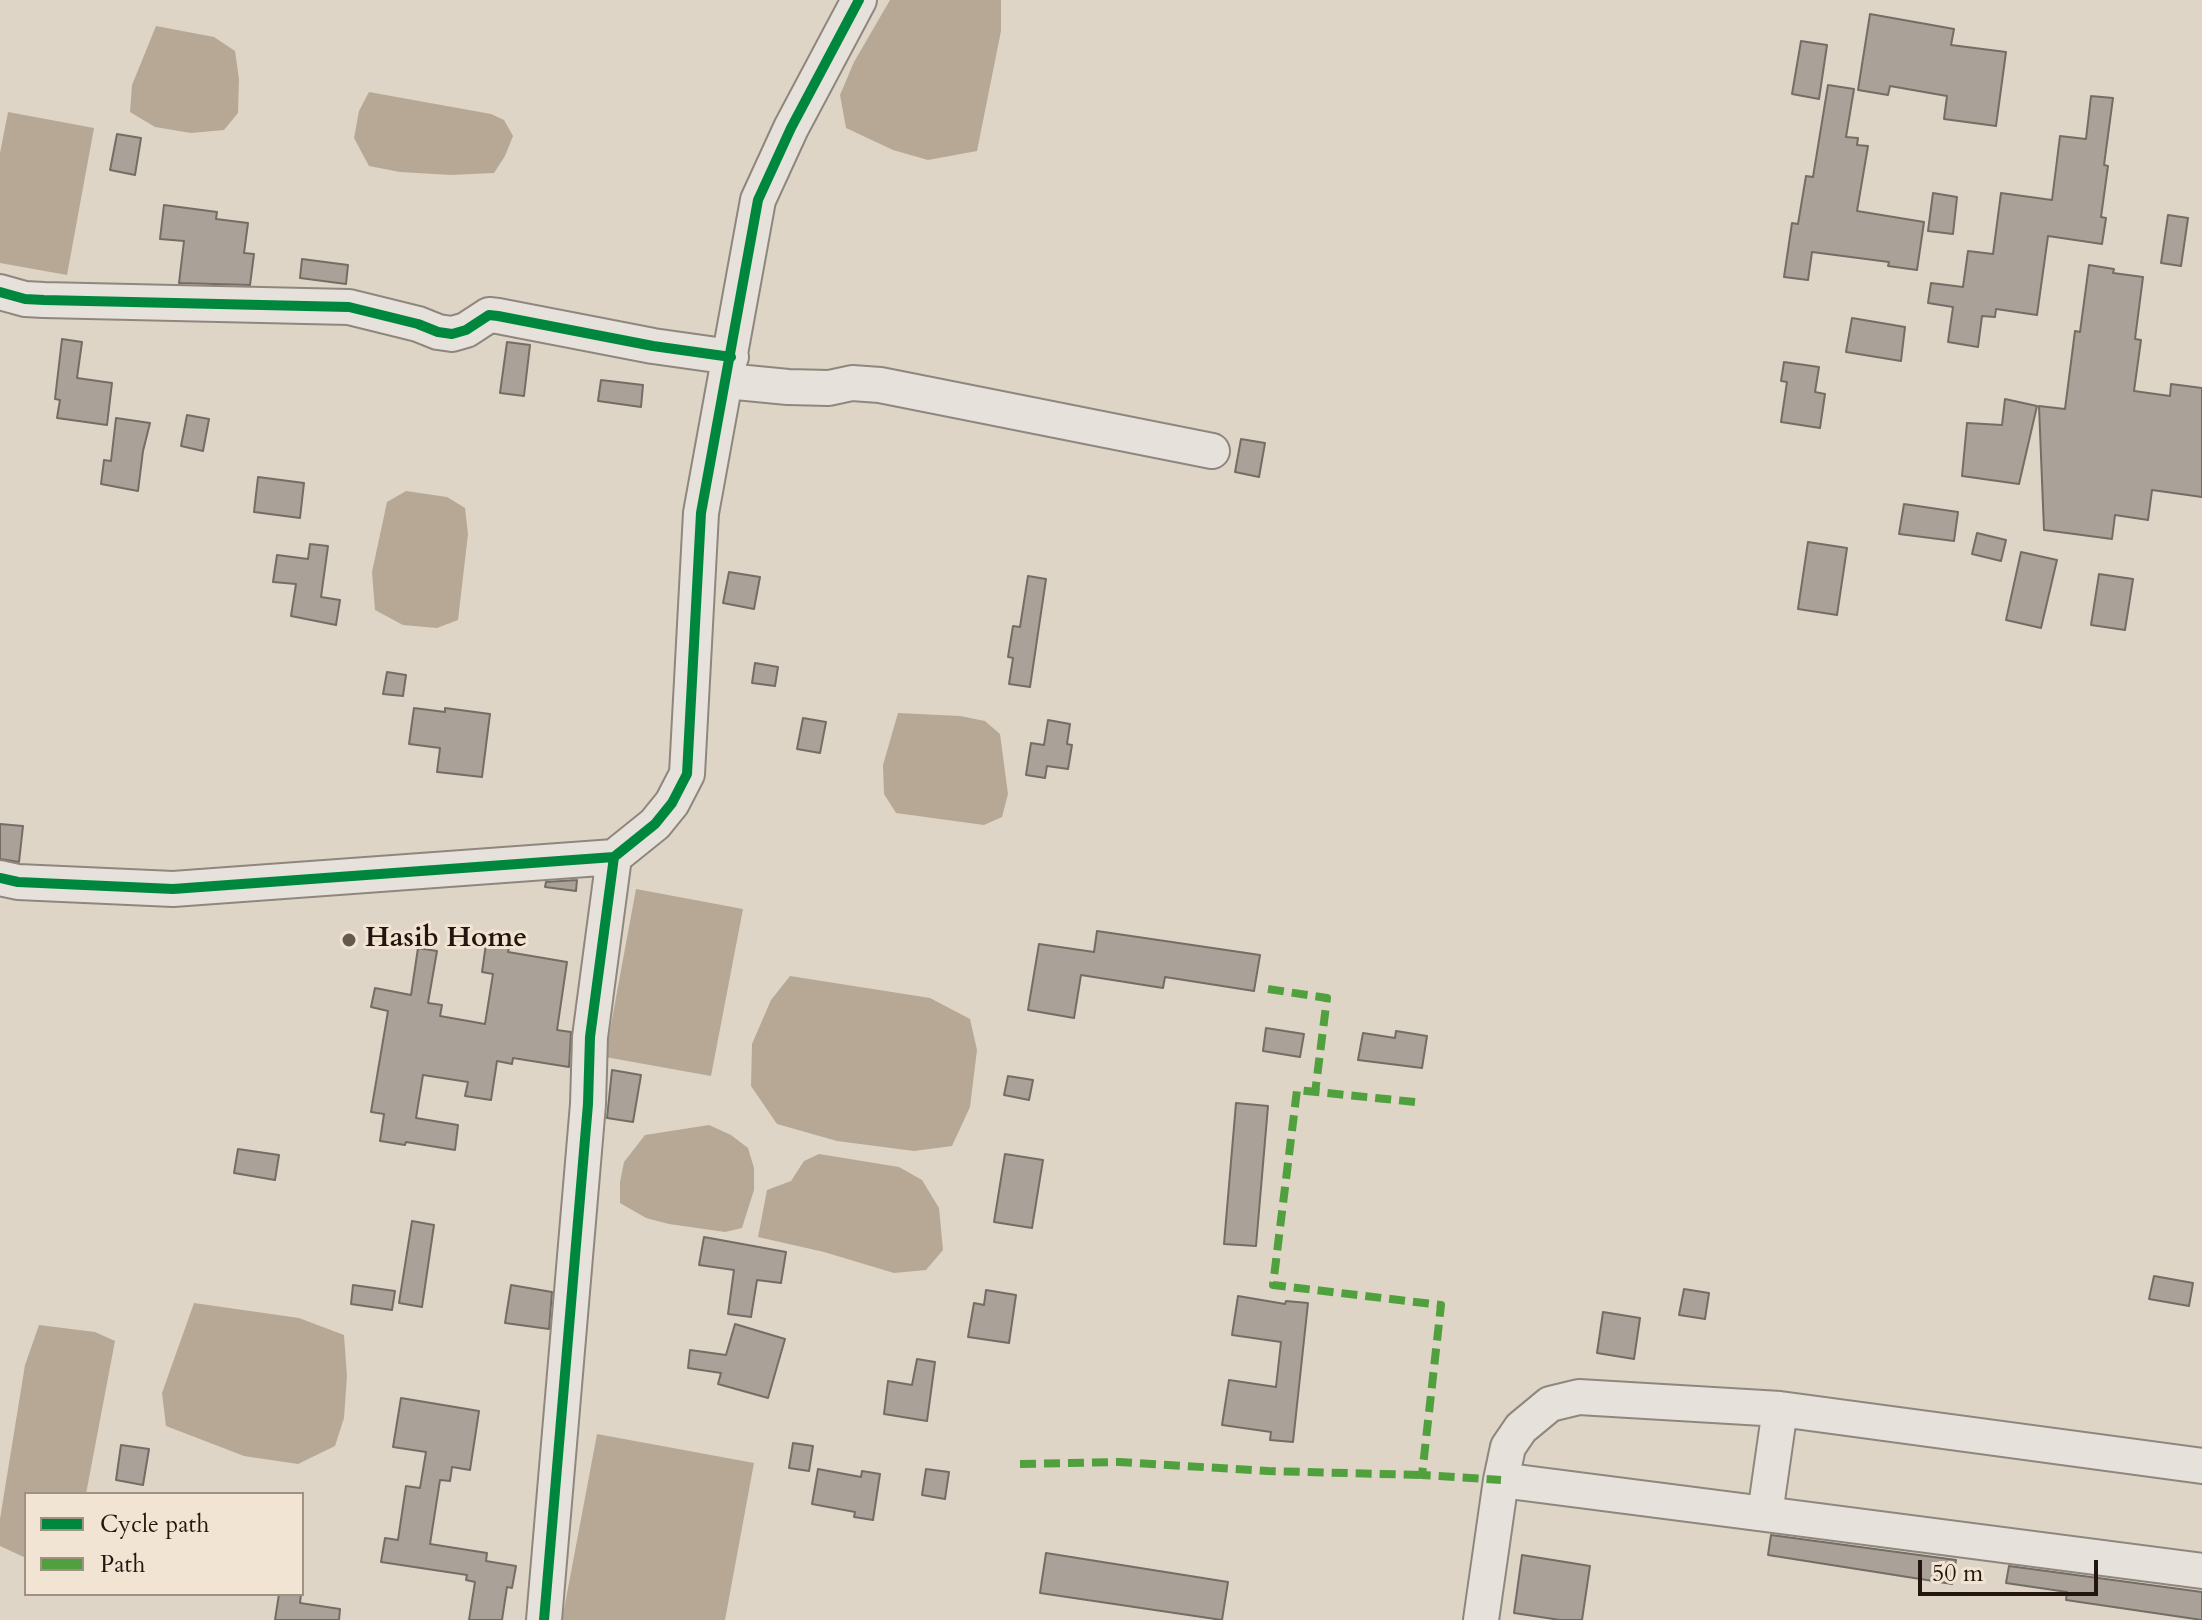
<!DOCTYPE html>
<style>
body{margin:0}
#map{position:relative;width:2202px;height:1620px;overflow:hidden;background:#ded5c6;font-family:Cardo,serif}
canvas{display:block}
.legend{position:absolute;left:24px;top:1492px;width:280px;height:104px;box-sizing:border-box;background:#f1e4d3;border:2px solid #9f9284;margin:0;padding:10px 14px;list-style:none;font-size:24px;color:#24160e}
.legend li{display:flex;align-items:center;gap:16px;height:40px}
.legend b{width:40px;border:2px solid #9f9284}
.scale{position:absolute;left:1918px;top:1560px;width:180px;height:36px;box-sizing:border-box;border:4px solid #24160e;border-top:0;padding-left:10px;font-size:24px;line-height:28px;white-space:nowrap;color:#24160e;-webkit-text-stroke:6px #f1e4d3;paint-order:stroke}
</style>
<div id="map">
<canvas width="2202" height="1620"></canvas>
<ul class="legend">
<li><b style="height:10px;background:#00873e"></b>Cycle path</li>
<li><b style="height:10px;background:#50a13e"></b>Path</li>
</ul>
<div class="scale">50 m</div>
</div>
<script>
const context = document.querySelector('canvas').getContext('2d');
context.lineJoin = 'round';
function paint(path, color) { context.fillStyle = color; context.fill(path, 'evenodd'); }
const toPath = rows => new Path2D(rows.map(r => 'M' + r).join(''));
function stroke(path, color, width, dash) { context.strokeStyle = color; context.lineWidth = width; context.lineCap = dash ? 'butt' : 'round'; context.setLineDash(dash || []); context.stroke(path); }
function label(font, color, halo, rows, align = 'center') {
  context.font = font + ' Cardo,serif'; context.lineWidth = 6; context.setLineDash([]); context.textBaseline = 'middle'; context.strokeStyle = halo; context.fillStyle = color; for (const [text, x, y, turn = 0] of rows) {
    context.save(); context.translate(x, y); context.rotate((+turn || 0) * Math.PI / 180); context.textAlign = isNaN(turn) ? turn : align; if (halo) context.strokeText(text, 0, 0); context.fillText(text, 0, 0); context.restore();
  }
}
paint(toPath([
 [890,0,1001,0,1001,31,977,151,928,160,893,150,846,128,840,95,854,62],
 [156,26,214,37,235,51,239,79,238,113,224,130,191,133,155,127,130,112,132,85],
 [369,92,491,114,504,120,513,136,505,156,494,173,451,175,400,172,369,166,354,138,359,111],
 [8,112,94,128,67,275,0,263,0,153],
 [406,491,447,497,465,508,468,534,458,620,437,628,403,625,375,610,372,572,387,502],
 [898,713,960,716,985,721,1000,734,1008,794,1002,817,984,825,896,813,884,794,883,765],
 [636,889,743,909,711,1076,605,1057],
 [790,976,930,998,970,1019,977,1050,970,1107,952,1146,914,1151,837,1141,777,1124,751,1086,752,1044,771,1000],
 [709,1125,731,1135,748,1148,754,1168,754,1190,742,1228,725,1232,669,1224,646,1218,620,1203,620,1182,624,1162,645,1135],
 [819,1154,899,1167,922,1180,939,1208,943,1250,926,1270,894,1273,824,1252,758,1237,767,1190,791,1181,804,1161],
 [194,1303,299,1318,344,1335,347,1376,344,1418,335,1446,298,1464,244,1456,166,1426,162,1393],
 [39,1325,95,1332,115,1341,86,1494,26,1494,26,1558,0,1546,0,1519,25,1365],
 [597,1434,754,1463,725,1620,562,1620]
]), '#b7a896');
const building = toPath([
 [1870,14,1954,29,1951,45,2006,52,1996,126,1944,119,1947,96,1890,86,1888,95,1858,90,1870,14],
 [1801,41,1827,45,1819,99,1792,94,1801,41],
 [1828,85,1854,89,1846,137,1858,138,1857,145,1868,146,1857,211,1924,222,1917,270,1888,266,1889,262,1812,252,1808,280,1784,277,1792,223,1798,224,1806,176,1813,177,1828,85],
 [2091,96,2113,98,2104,165,2108,166,2101,217,2106,218,2102,244,2048,236,2037,315,1996,309,1995,317,1982,316,1978,347,1948,342,1953,307,1928,303,1931,283,1963,287,1968,251,1993,254,2001,193,2052,200,2060,136,2086,139,2091,96],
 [117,134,141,138,135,175,110,170,117,134],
 [1933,193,1957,197,1953,234,1928,231,1933,193],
 [164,205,217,212,216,219,248,223,244,253,254,254,250,285,179,283,184,241,160,239,164,205],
 [2168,215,2188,218,2181,266,2161,263,2168,215],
 [302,259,348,265,346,284,300,278,302,259],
 [2089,265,2114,269,2113,273,2143,277,2135,339,2141,340,2134,391,2170,396,2171,384,2202,388,2202,497,2152,490,2148,520,2115,515,2112,539,2044,530,2039,406,2065,409,2075,331,2080,332,2089,265],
 [1852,318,1905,327,1901,361,1846,352,1852,318],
 [62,339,82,342,77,378,112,383,107,425,57,418,60,400,55,399,62,339],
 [507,342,530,345,524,396,500,393,507,342],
 [1784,362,1819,367,1815,392,1825,394,1820,428,1781,422,1787,382,1781,381,1784,362],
 [601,380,643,385,641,407,598,401,601,380],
 [2005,399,2037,406,2019,484,1962,476,1967,423,2002,425,2005,399],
 [187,415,209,419,203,451,181,446,187,415],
 [116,418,150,423,143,451,138,491,101,484,104,460,111,461,116,418],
 [1241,439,1265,443,1259,477,1235,472,1241,439],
 [258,477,304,483,300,518,254,512,258,477],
 [1904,504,1958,512,1954,541,1899,534,1904,504],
 [1977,533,2006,540,2001,561,1972,554,1977,533],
 [1808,542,1847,548,1837,615,1798,609,1808,542],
 [310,544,328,546,321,597,340,600,336,625,291,616,296,584,273,582,277,555,308,559,310,544],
 [2021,552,2057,560,2041,628,2006,620,2021,552],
 [729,572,760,577,754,609,723,603,729,572],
 [2099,574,2133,579,2125,630,2091,625,2099,574],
 [1028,576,1046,579,1030,687,1009,684,1013,658,1008,657,1013,626,1020,627,1028,576],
 [755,663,778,667,775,686,752,683,755,663],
 [387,672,406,675,403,696,383,694,387,672],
 [414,708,445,712,445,708,490,714,482,777,437,772,440,748,409,744,414,708],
 [803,718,826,722,820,753,797,749,803,718],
 [1048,720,1070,724,1067,744,1072,745,1068,769,1047,766,1045,778,1026,775,1031,743,1044,745,1048,720],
 [0,824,23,826,19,862,0,859,0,824],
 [577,880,576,891,545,887,546,882,577,880],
 [1097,931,1260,955,1254,991,1165,977,1163,988,1081,975,1074,1018,1028,1010,1039,944,1094,952,1097,931],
 [486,944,509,948,508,952,567,962,557,1030,571,1032,569,1067,513,1058,512,1064,497,1061,491,1100,465,1096,468,1082,423,1075,416,1118,458,1125,455,1150,406,1142,405,1145,380,1141,384,1114,371,1112,388,1011,371,1007,375,988,411,995,418,948,437,951,428,1003,442,1005,440,1016,485,1024,493,974,482,972,486,944],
 [1266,1028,1304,1034,1300,1057,1263,1051,1266,1028],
 [1396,1031,1427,1036,1422,1068,1358,1060,1363,1033,1395,1038,1396,1031],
 [612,1070,641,1075,633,1122,607,1118,612,1070],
 [1008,1076,1033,1080,1029,1100,1004,1095,1008,1076],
 [1236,1103,1268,1106,1256,1246,1224,1244,1236,1103],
 [238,1149,279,1155,275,1180,234,1173,238,1149],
 [1005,1154,1043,1160,1032,1228,994,1222,1005,1154],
 [412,1221,434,1225,422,1307,399,1303,412,1221],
 [704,1237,786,1252,781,1283,757,1280,751,1317,728,1314,734,1270,699,1265,704,1237],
 [2154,1276,2193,1283,2189,1306,2149,1299,2154,1276],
 [353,1285,395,1291,392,1310,351,1304,353,1285],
 [511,1285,552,1292,549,1329,505,1323,511,1285],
 [1684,1289,1709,1293,1705,1319,1679,1315,1684,1289],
 [986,1290,1016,1295,1009,1343,968,1337,974,1303,984,1305,986,1290],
 [1238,1296,1285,1304,1286,1301,1308,1303,1293,1442,1270,1440,1271,1432,1222,1425,1229,1380,1276,1387,1281,1342,1232,1335,1238,1296],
 [1603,1312,1640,1318,1634,1359,1597,1353,1603,1312],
 [735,1324,785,1339,768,1398,718,1384,721,1373,688,1368,690,1350,726,1355,735,1324],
 [917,1359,935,1362,927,1421,884,1414,888,1381,912,1385,917,1359],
 [401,1398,479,1411,470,1470,452,1467,450,1481,440,1480,430,1544,487,1553,486,1561,516,1566,512,1588,507,1587,502,1620,469,1620,475,1582,466,1580,467,1575,381,1562,385,1538,398,1540,406,1486,420,1488,426,1452,393,1447,401,1398],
 [793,1443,813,1446,809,1471,789,1468,793,1443],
 [121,1445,149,1449,143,1485,116,1480,121,1445],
 [818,1469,861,1477,862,1471,880,1474,873,1520,854,1517,855,1512,812,1504,818,1469],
 [926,1469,949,1472,945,1499,922,1495,926,1469],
 [1771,1535,1956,1560,1952,1584,1768,1555,1771,1535],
 [1046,1553,1228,1582,1222,1620,1040,1593,1046,1553],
 [1522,1555,1590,1566,1582,1620,1560,1620,1514,1613,1522,1555],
 [2009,1566,2202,1592,2202,1620,2066,1600,2067,1592,2006,1583,2009,1566],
 [279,1594,301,1594,300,1603,340,1609,339,1620,275,1620,279,1594]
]);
paint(building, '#aaa298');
stroke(building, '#746d65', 2);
const minor = toPath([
 [0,292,25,299,44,300,349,307,418,324,438,332,452,334,466,330,489,315,498,316,653,346,731,357],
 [726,381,788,387,829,388,852,383,880,385,1212,451],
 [0,878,18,882,173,889,614,857,655,824,672,803,687,774,701,513,758,200,791,128,859,0],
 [1780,1409,1765,1514,2202,1571],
 [1501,1480,1765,1514],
 [544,1620,588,1104,590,1037,614,857],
 [1481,1620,1501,1480,1508,1447,1521,1428,1550,1404,1579,1397,1780,1409,2202,1466]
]);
stroke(minor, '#8e877e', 38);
stroke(minor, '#e6e1da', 34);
stroke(toPath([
 [1268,989,1327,998,1315,1093],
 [1415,1102,1297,1090,1273,1285,1441,1305,1422,1475,1501,1480],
 [1020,1464,1119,1462,1268,1471,1422,1475]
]), '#50a13e', 8, [16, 8]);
stroke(toPath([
 [0,292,25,299,44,300,349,307,418,324,438,332,452,334,466,330,489,315,498,316,653,346,731,357],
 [0,878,18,882,173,889,614,857,655,824,672,803,687,774,701,513,758,200,791,128,859,0],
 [544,1620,588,1104,590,1037,614,857]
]), '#00873e', 10);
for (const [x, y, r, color] of [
 [349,940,8,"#65594e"]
]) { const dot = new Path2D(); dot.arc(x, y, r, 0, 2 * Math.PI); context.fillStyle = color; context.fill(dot); stroke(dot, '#f1e4d3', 3); }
label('bold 28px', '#24160e', '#f1e4d3', [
 ["Hasib Home",365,940]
], 'left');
</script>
